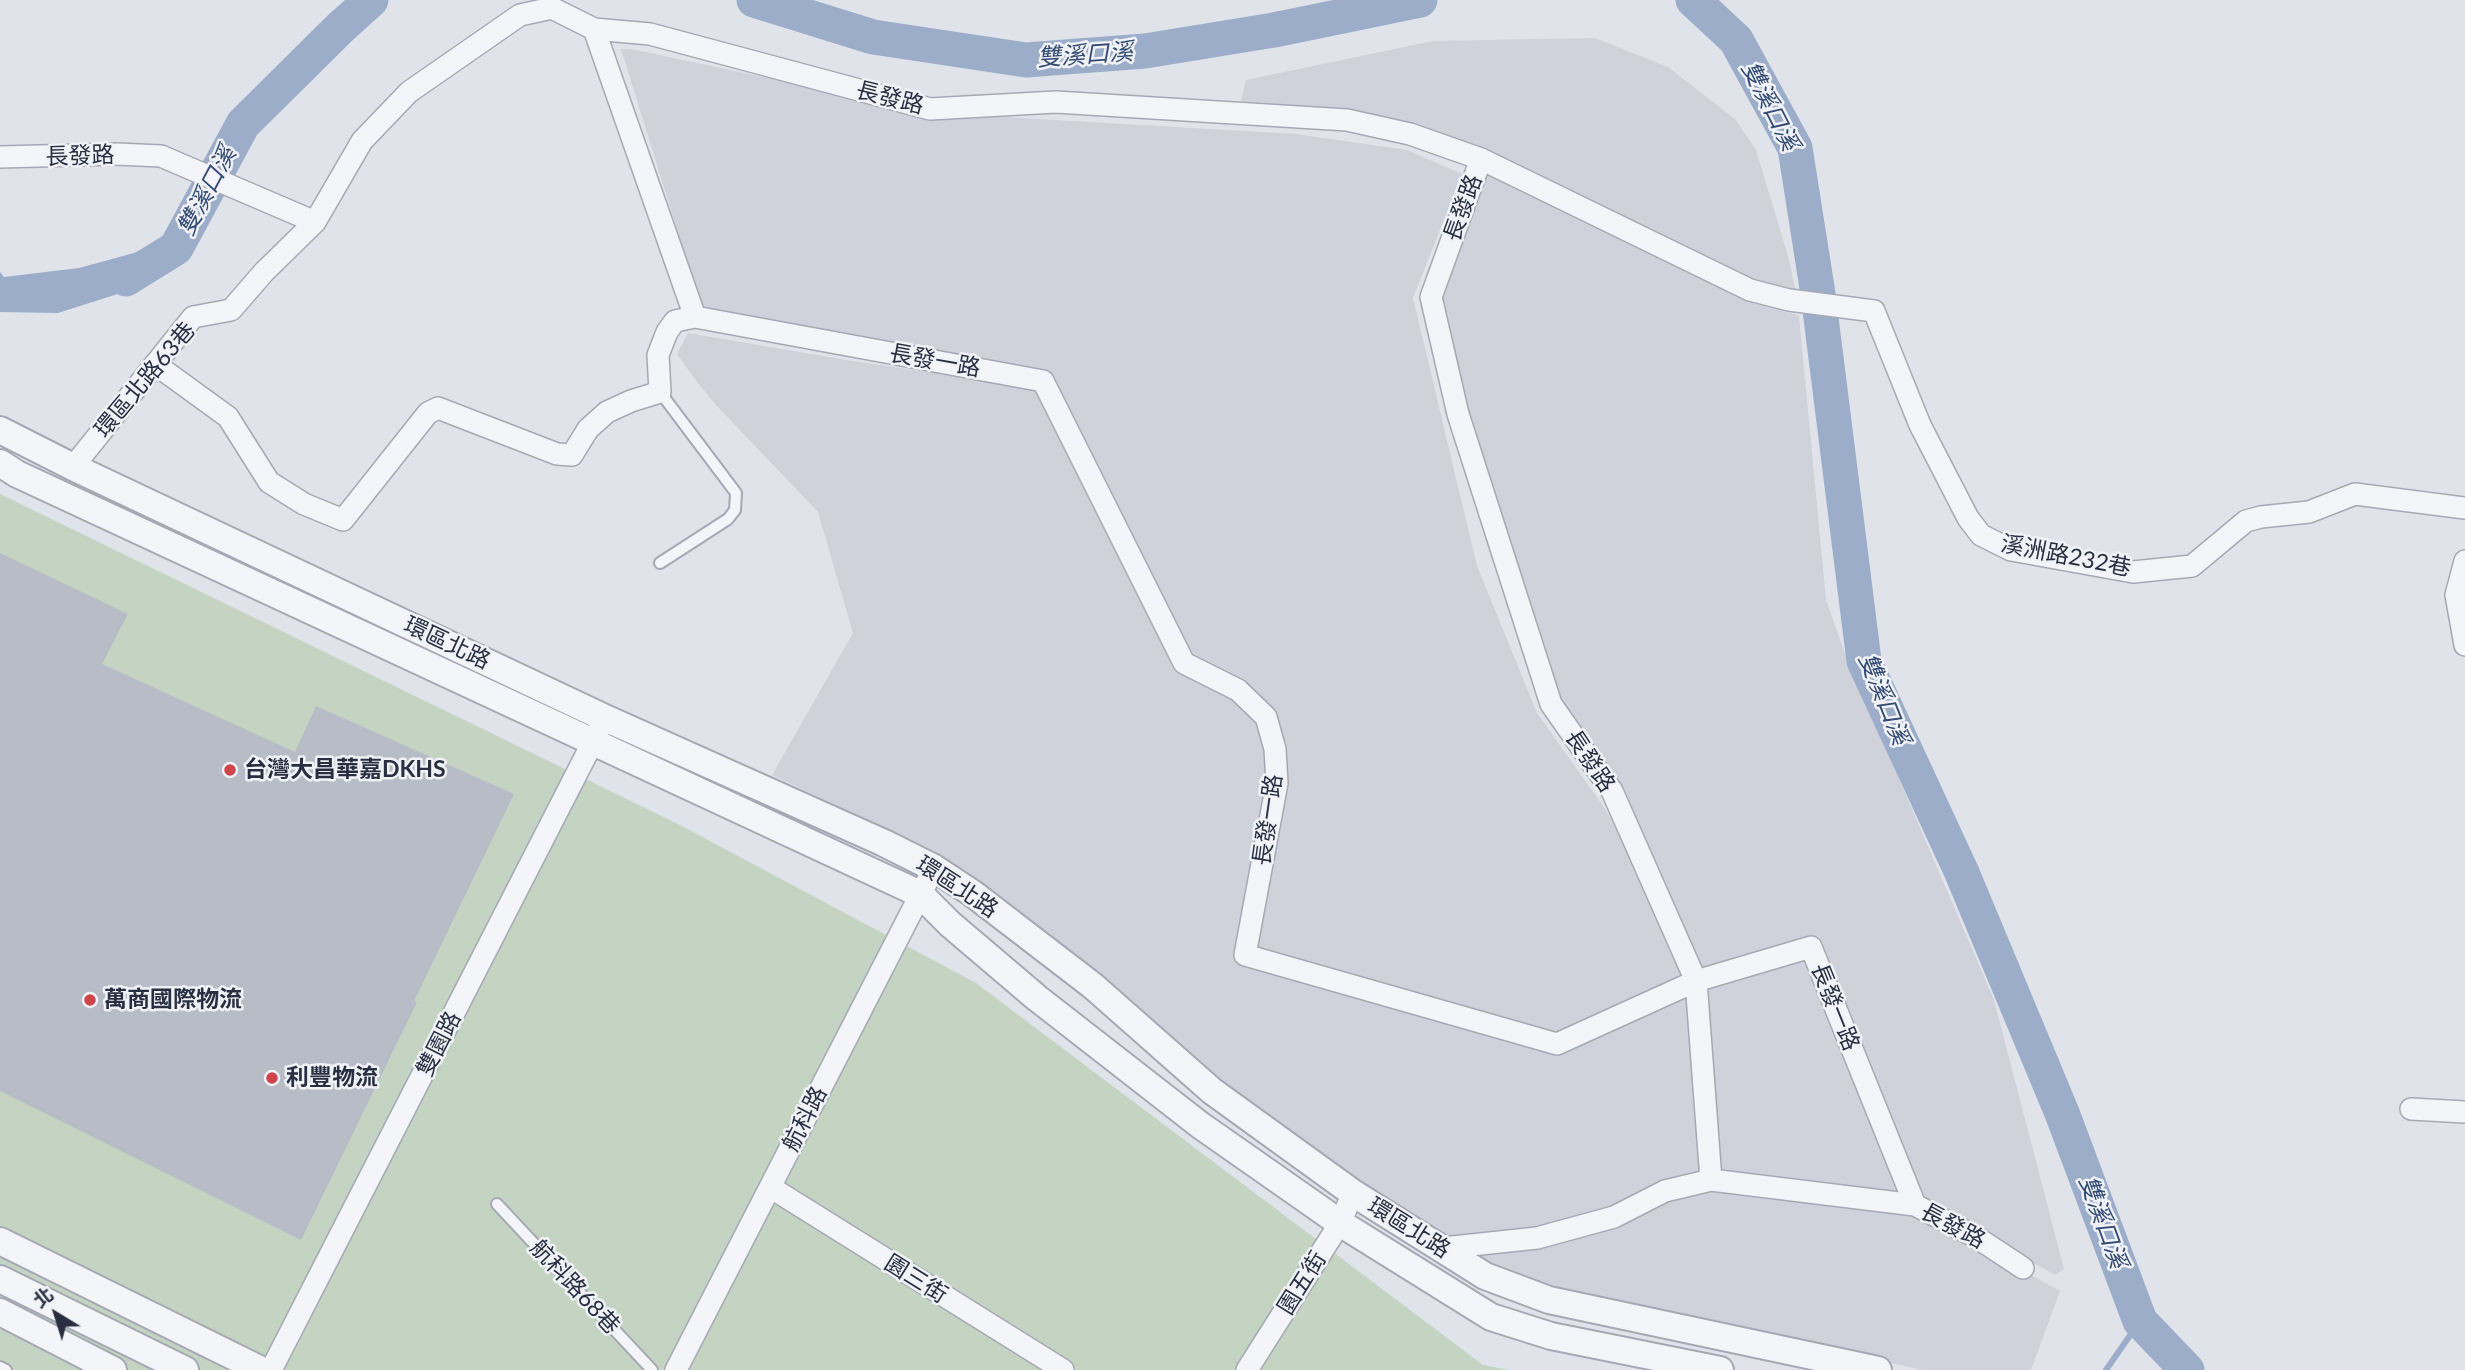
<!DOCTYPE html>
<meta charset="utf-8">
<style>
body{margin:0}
#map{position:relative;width:2465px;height:1370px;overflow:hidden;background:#e1e3ea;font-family:Lato,"Noto Sans TC",sans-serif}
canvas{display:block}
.north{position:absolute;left:21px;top:1279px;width:70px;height:70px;-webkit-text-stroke:5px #f0f2f7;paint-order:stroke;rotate:322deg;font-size:19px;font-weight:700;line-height:28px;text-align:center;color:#292f41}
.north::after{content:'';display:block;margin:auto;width:24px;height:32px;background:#292f41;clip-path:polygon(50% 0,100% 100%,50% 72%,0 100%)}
</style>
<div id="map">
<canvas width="2465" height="1370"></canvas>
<div class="north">北</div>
</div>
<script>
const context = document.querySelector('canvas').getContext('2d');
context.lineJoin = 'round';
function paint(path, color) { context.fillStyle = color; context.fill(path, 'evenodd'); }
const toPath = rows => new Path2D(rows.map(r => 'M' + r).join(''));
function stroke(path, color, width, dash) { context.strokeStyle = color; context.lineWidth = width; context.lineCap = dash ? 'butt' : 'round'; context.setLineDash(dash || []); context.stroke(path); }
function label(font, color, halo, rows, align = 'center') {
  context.font = font + ' Lato,"Noto Sans TC",sans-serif'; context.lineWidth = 5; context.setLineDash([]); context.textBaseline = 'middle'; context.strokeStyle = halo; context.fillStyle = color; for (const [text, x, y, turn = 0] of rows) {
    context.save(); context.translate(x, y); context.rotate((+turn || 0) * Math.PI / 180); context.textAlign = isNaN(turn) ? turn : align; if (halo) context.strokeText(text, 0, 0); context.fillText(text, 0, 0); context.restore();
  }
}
paint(toPath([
 [1595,38,1668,67,1735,119,1756,150,1788,256,1796,293,1758,283,1641,229,1556,183,1476,147,1403,122,1263,103,1250,105,1241,100,1246,80,1433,41],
 [621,49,631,49,933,113,1296,134,1407,150,1462,174,1413,298,1477,566,1537,713,1608,813,1689,979,1556,1033,1257,947,1286,789,1248,686,1190,654,1045,371,702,310],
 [1487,171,1745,299,1799,316,1826,600,1844,651,1994,1000,2064,1269,2055,1275,1919,1200,1813,938,1700,974,1558,695,1472,427,1441,300],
 [688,333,846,360,1037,388,1171,661,1235,700,1258,724,1264,747,1268,785,1235,957,1558,1048,1693,988,1707,1177,1538,1235,1444,1241,1327,1161,1213,1078,1068,956,934,851,772,775,853,633,818,512,717,406,697,382,677,354],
 [1808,952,1908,1199,1715,1176,1696,984],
 [1712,1185,1914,1210,2060,1291,2031,1370,1923,1370,1559,1293,1466,1255,1665,1191]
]), '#cfd2db');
paint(toPath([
 [0,494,680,825,976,983,1483,1365,1509,1370,0,1370]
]), '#c4d3c2');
paint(toPath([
 [164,239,169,265,124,292,58,313,0,312,0,272,4,277,79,268,134,253]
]), '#9cadca');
stroke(toPath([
 [2106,1370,2140,1321]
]), '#9cadca', 6);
stroke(toPath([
 [754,0,873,37,1026,60,1145,51,1274,30,1420,0],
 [1693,0,1736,40,1795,148,1818,294,1864,661,1962,873,2062,1113,2140,1321,2187,1370],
 [126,279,176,248,243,124,340,28,371,0]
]), '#9cadca', 35);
paint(toPath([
 [0,553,128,614,102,664,295,752,316,706,514,794,414,1001,417,1002,301,1240,0,1091]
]), '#b8bcc6');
const service = toPath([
 [660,563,728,519,735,510,736,493,660,392],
 [497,1204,652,1370],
 [0,1367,6,1370]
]);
const minor = toPath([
 [594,29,695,317,1043,381,1184,663,1238,690,1266,717,1275,749,1277,783,1245,955,1557,1044,1696,981,1811,947,1915,1205],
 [0,157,117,154,161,156,315,222],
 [1481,159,1431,297,1458,414,1551,704,1612,791,1696,981,1711,1180],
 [155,364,228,417,269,482,304,504,343,520,428,413,438,408,557,454,572,455,588,429,607,412,631,401,660,392,658,355,667,332,675,321,695,317],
 [73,467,193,317,231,310,264,272,315,222,362,141,409,92,520,15,552,8,594,29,650,34,930,109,1056,102,1347,120,1410,134,1481,159,1750,290,1789,300,1874,311,1920,425,1968,518,1981,535,2011,550,2133,572,2192,566,2246,521,2261,517,2309,512,2355,494,2465,508],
 [2465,561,2456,595,2465,645],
 [2411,1109,2465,1112],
 [770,1187,1063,1370],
 [1443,1248,1537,1238,1614,1217,1665,1191,1711,1180,1915,1205,1976,1237,2023,1268],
 [271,1370,599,730],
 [676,1370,934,868],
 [1247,1370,1340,1223,1353,1193]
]);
const tertiary = toPath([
 [0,430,73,467,605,718,884,843,934,868,972,893,1093,986,1212,1091,1353,1193,1485,1276,1549,1300,1878,1370],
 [0,463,17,474,920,894,950,924,1037,998,1200,1125,1340,1223,1491,1317,1551,1336,1720,1370],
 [0,1241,261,1370],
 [0,1279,185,1370],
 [0,1312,113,1370]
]);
stroke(service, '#a6a9b4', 14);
stroke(minor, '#a6a9b4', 24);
stroke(tertiary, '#a6a9b4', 30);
stroke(service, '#f3f5f8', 10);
stroke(minor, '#f3f5f8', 21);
stroke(tertiary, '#f3f5f8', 26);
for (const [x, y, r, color] of [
 [230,770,7,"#cf454c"],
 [90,1000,7,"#cf454c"],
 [272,1078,7,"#cf454c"]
]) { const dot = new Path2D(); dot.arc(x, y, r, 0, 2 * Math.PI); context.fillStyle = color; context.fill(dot); stroke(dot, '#f0f2f7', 2.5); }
label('23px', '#292f41', '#f0f2f7', [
 ["長發路",890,98,14],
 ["長發路",80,156,-2],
 ["長發路",1463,208,-70],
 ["長發一路",935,361,10],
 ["環區北路63巷",145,380,-50],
 ["溪洲路232巷",2066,556,11],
 ["環區北路",447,643,25],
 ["長發路",1590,761,56],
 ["長發一路",1268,820,-82],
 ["環區北路",957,887,33],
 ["長發一路",1835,1007,68],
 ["雙園路",439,1044,-63],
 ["航科路",805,1119,-63],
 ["長發路",1953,1226,28],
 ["環區北路",1409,1228,32],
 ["園三街",916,1279,32],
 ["園五街",1302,1283,-58],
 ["航科路68巷",575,1287,47]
]);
label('bold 23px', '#292f41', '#f0f2f7', [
 ["台灣大昌華嘉DKHS",244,770],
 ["萬商國際物流",104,1000],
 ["利豐物流",286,1078]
], 'left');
label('italic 24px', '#334a75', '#f0f2f7', [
 ["雙溪口溪",1085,55,-4],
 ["雙溪口溪",1770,106,63],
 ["雙溪口溪",207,191,-62],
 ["雙溪口溪",1884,699,68],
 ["雙溪口溪",2103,1222,70]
]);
</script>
